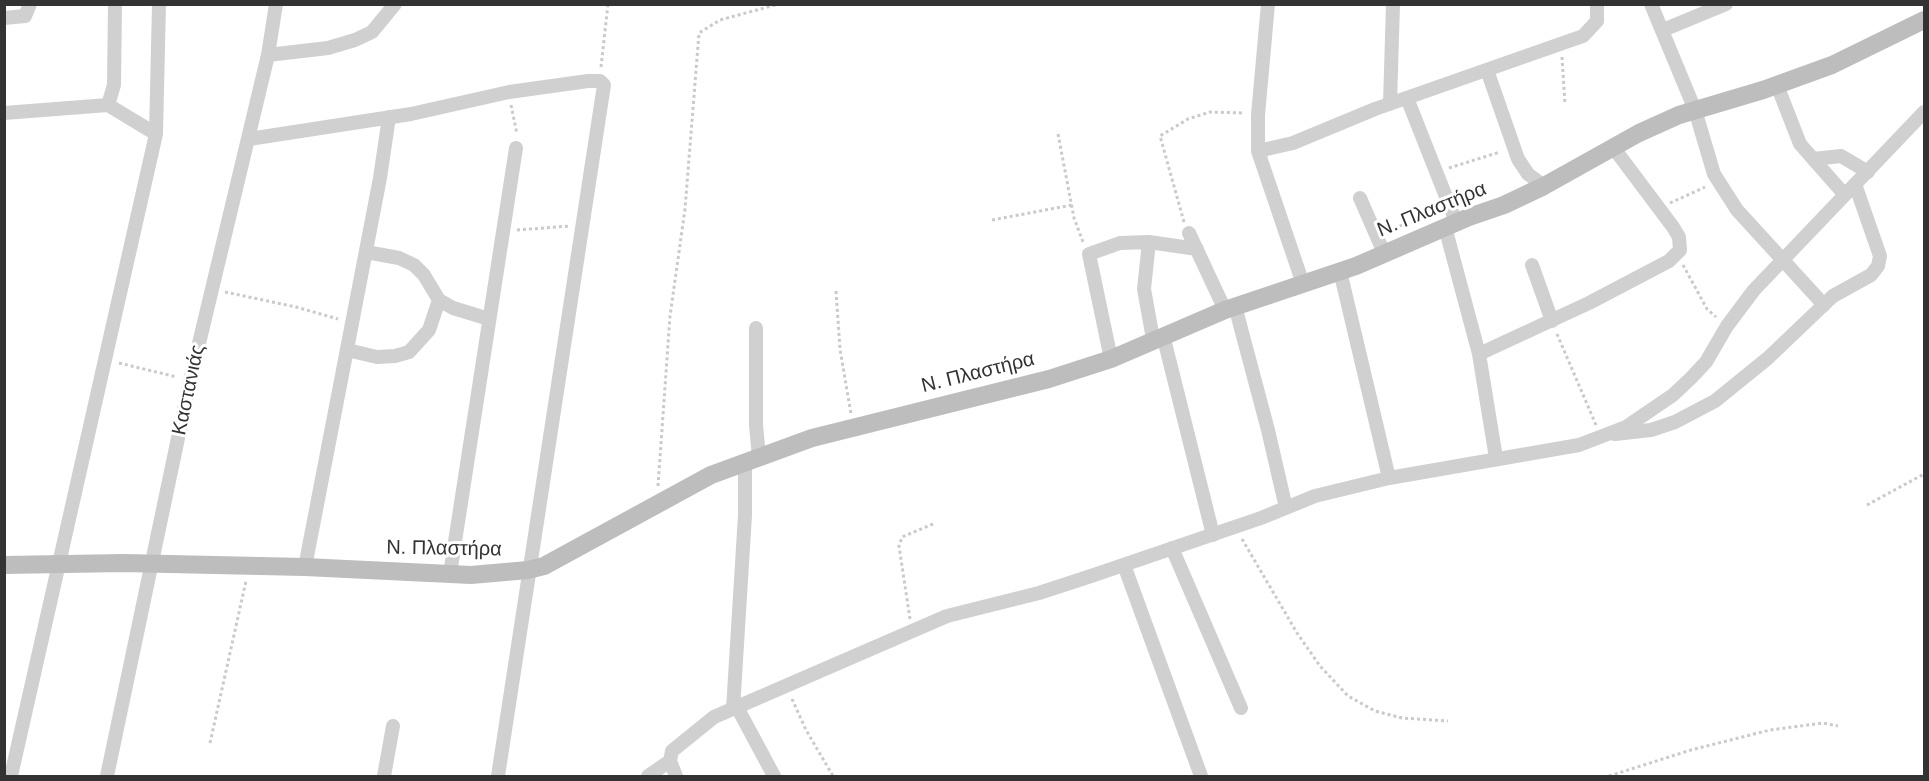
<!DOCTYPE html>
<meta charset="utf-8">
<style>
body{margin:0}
#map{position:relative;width:1929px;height:781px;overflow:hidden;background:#fff;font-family:Arial,sans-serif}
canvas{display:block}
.frame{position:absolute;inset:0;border:6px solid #333;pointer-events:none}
</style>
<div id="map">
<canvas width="1929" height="781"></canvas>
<div class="frame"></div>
</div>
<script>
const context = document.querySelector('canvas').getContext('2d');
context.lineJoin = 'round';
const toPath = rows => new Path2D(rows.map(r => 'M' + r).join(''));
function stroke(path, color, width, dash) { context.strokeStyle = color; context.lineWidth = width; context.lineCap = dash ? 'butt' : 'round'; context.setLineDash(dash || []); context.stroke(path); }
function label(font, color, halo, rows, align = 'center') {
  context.font = font + ' Arial,sans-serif'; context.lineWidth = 6; context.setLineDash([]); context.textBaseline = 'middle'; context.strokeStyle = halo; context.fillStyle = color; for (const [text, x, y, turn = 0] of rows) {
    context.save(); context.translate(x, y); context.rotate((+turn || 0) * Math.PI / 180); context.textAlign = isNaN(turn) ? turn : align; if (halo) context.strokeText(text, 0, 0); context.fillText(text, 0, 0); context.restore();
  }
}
stroke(toPath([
 [1562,57,1565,104],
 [601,67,608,4],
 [511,105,517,134],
 [1058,134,1074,218,1083,242],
 [1449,168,1500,152],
 [1670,203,1705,187],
 [992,220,1072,205],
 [1184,222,1160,136,1188,119,1210,112,1244,113],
 [1388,229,1414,222],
 [517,230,570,226],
 [1683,265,1707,309,1716,317],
 [836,291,840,349,851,414],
 [225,292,296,307,338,319],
 [1557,334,1596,425],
 [119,363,177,377],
 [658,486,670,316,685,209,699,33,720,20,779,4],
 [1867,505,1924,474],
 [1242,539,1297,633,1320,666,1348,696,1375,711,1402,718,1448,721],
 [910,619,899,546,902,537,933,524],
 [792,699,806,730,833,776],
 [210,743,246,581],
 [1609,776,1691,750,1770,730,1823,723,1838,726]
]), '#cacaca', 3, [3, 3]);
stroke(toPath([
 [1268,4,1258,115,1258,151,1303,284],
 [1651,4,1695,110,1714,174,1737,210,1824,305],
 [4,18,25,16,30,4],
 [1663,30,1726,4],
 [268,55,328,48,355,40,372,32,395,4],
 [1487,70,1518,159,1528,174,1544,186],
 [1777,85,1800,144,1844,194],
 [1407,98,1456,222],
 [1390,104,1393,4],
 [108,105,114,85,115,4],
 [4,113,108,105,156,134],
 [249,139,411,114,509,92,588,81,600,81,604,85,498,776],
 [1258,151,1293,143,1375,109,1583,36,1597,21,1597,4],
 [1813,159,1841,156,1868,172],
 [1360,198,1384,253],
 [1445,227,1479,354,1496,458],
 [1189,233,1225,310],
 [1149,242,1144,289,1153,339],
 [366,252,399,258,414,265,424,275,439,300,453,308,489,319],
 [1532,265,1552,321],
 [1340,271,1389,478],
 [1235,306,1268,430,1286,508],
 [756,328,756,425,759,457],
 [1163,335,1213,535],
 [347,350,377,357,395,356,409,352,429,330,439,300],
 [1479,354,1589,303,1669,261,1680,250,1679,237,1673,227,1613,147],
 [1111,359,1089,254,1120,243,1149,242,1197,249],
 [1615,434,1651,430,1675,422,1715,401,1768,358,1833,296,1871,275,1878,266,1880,256,1855,184],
 [1172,548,1241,708],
 [1124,565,1201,776],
 [305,567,380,178,389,117],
 [450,574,516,148],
 [737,707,774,776],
 [733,709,745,515,745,462],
 [670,761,676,776],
 [11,776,156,134,159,4],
 [107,776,190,381,268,55,276,4],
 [384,776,393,726],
 [648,776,670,761,672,751,714,717,947,616,1039,593,1094,575,1261,518,1315,496,1389,478,1579,445,1626,427,1673,395,1691,378,1706,362,1727,326,1754,290,1924,112]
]), '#d0d0d0', 14);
stroke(toPath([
 [4,565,124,563,305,567,471,575,528,570,544,566,711,475,812,438,1049,379,1111,359,1225,310,1356,266,1469,217,1504,205,1544,186,1639,133,1679,115,1763,90,1832,65,1924,20]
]), '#bdbdbd', 18);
label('20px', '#333', '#fff', [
 ["Ν. Πλαστήρα",1432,210,-22],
 ["Ν. Πλαστήρα",978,373,-14],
 ["Καστανιάς",189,390,-78],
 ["Ν. Πλαστήρα",444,549,1]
]);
</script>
